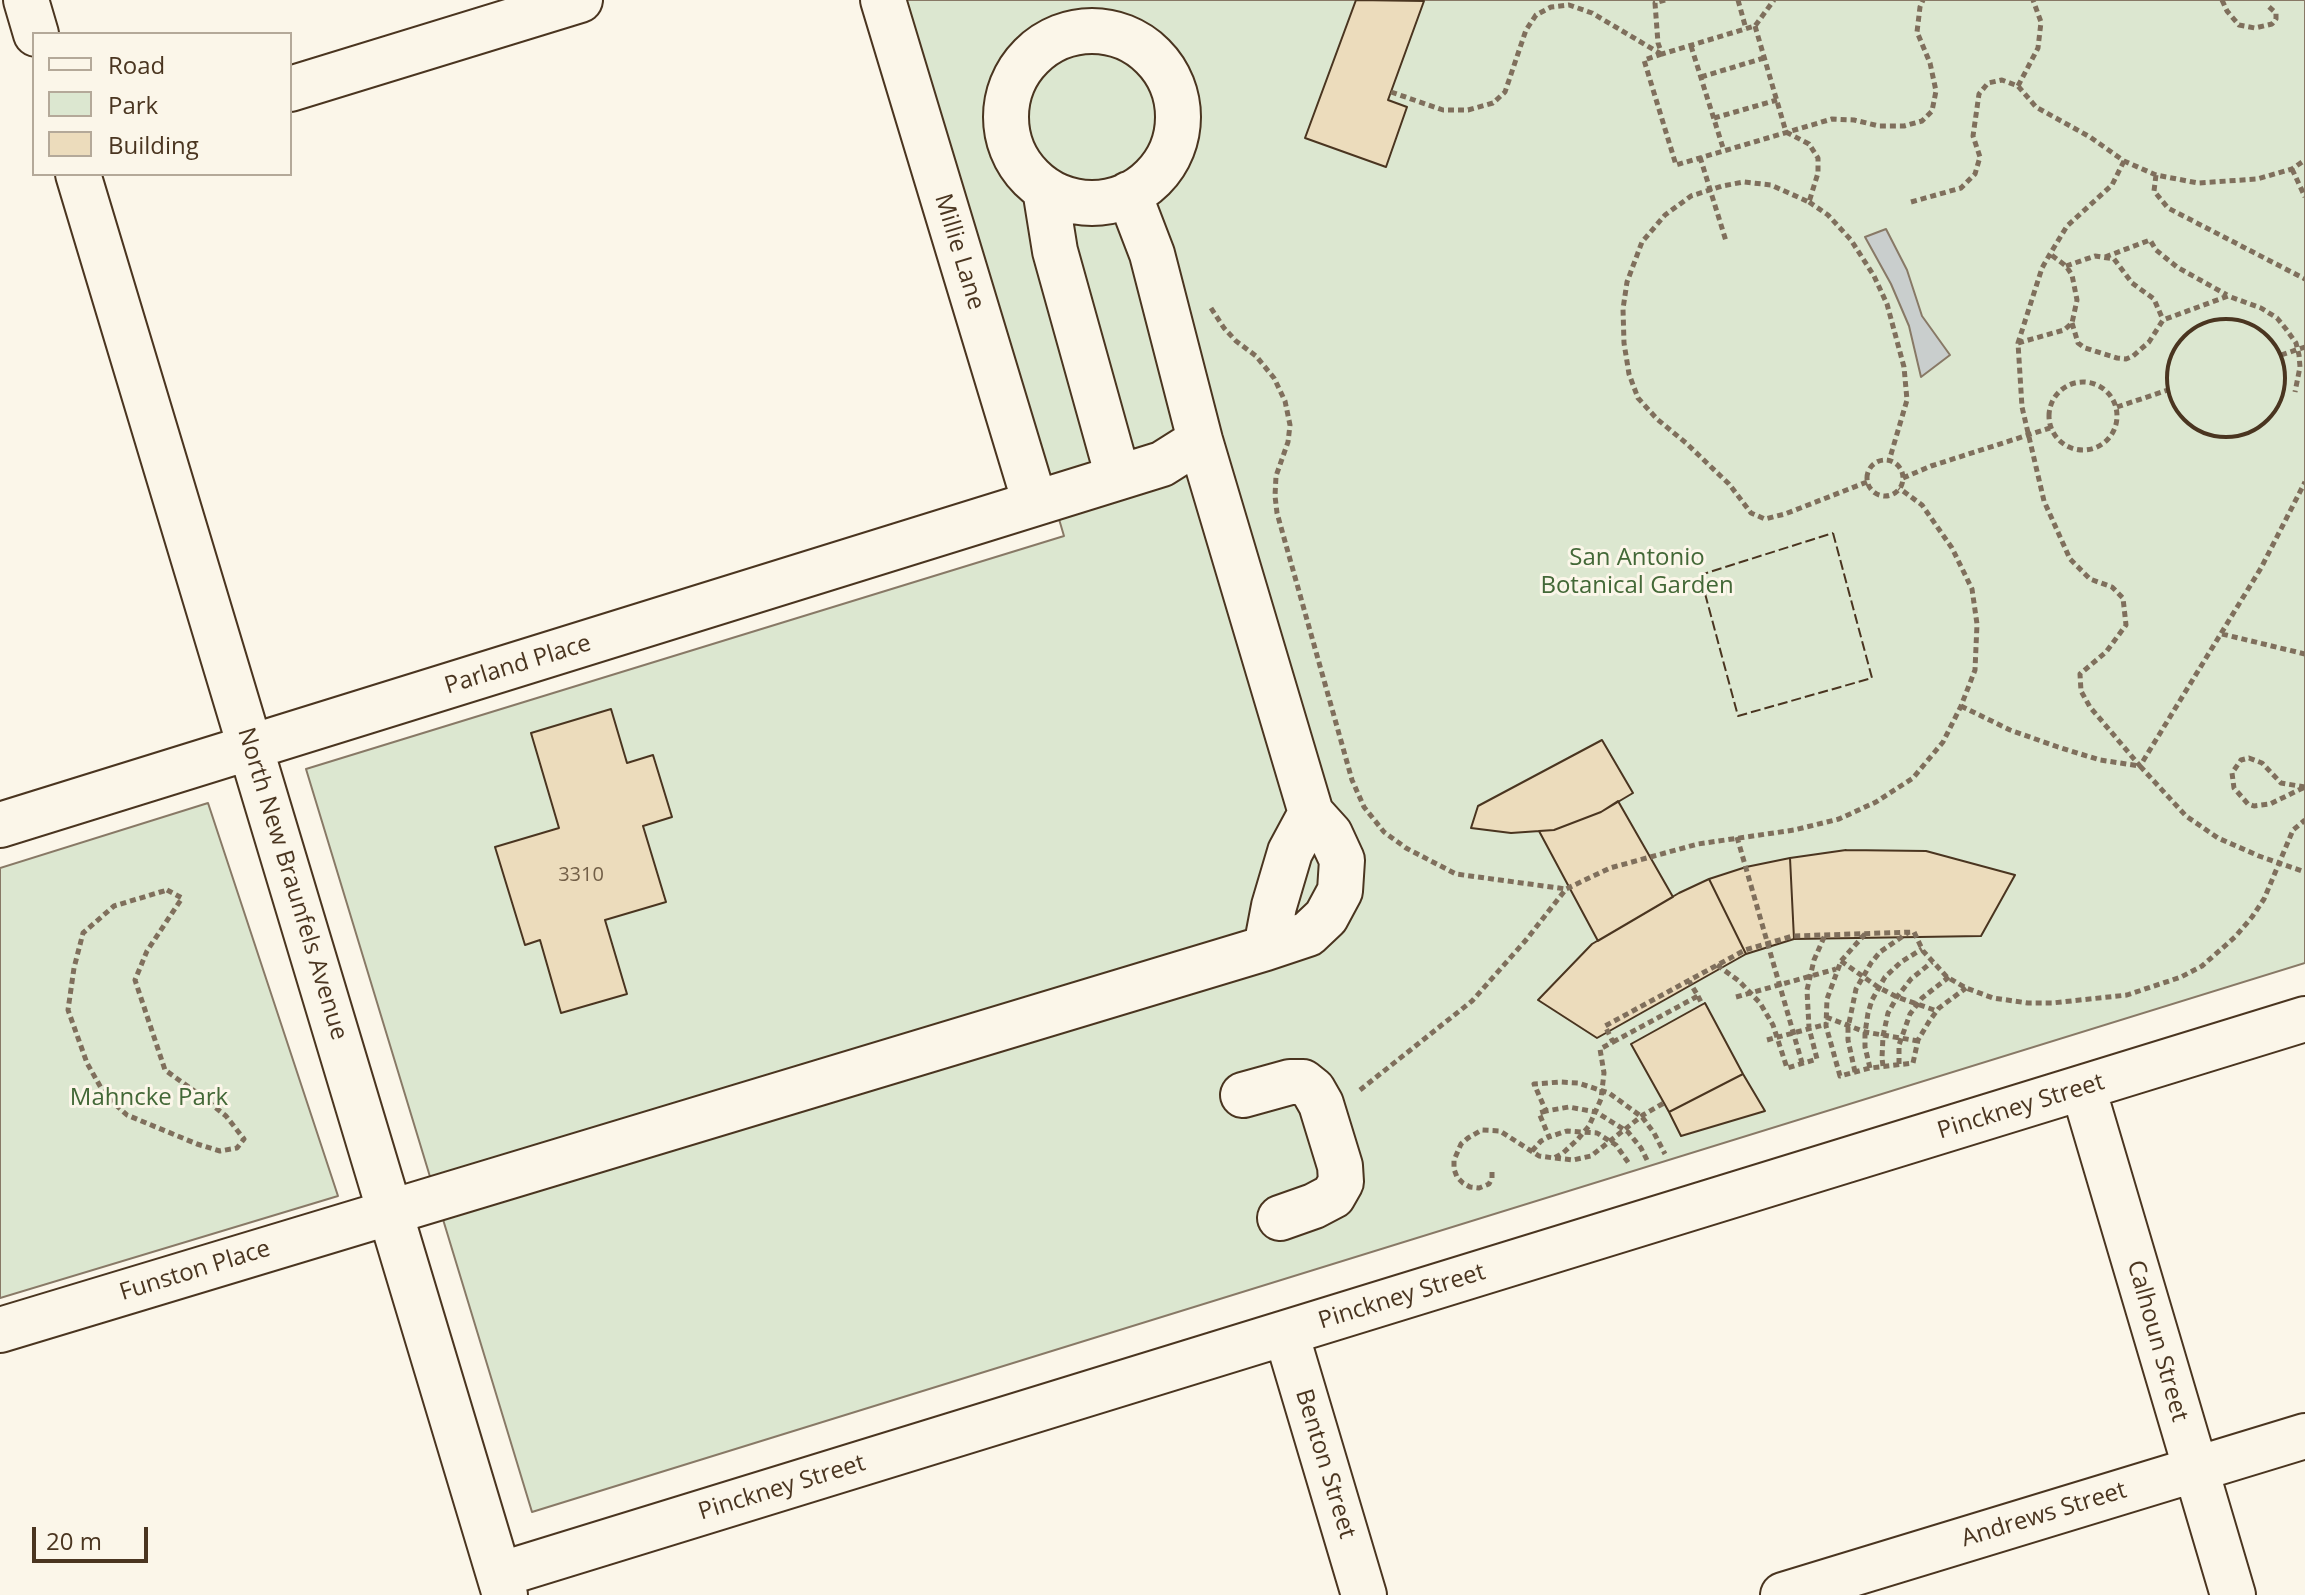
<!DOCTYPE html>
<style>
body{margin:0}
#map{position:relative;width:2305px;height:1595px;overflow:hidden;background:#fbf6e9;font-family:"Open Sans",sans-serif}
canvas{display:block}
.legend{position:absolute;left:32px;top:32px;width:260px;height:144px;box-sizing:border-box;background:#fbf6e9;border:2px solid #b4a999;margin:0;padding:10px 14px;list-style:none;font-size:24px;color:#4a3520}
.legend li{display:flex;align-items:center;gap:16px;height:40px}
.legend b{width:40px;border:2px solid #b4a999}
.scale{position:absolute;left:32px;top:1527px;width:116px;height:36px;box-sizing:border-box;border:4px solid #4a3520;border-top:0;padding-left:10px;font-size:24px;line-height:28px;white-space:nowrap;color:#4a3520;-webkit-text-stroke:6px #fbf6e9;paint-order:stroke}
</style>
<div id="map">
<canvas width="2305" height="1595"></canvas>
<ul class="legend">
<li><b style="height:10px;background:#fbf6e9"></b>Road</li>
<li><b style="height:22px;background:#dce7d0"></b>Park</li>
<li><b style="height:22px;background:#ecdcbc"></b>Building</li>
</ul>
<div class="scale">20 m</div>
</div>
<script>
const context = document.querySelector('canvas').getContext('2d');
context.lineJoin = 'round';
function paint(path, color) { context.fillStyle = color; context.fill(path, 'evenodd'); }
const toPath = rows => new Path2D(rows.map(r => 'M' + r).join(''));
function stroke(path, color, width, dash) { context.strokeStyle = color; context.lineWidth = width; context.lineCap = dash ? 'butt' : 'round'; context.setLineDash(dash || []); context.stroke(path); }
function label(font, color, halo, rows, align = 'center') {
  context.font = font + ' "Open Sans",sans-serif'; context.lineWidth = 6; context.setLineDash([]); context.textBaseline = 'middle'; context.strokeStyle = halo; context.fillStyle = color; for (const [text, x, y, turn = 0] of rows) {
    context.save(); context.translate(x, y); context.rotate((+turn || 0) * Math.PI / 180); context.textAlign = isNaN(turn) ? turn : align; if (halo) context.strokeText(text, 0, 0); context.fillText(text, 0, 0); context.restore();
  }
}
const green = toPath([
 [906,0,2305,0,2305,963,532,1512,306,769,1064,536,906,0],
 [208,803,338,1196,0,1298,0,868,208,803]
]);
paint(green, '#dce7d0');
stroke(green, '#887966', 2);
const water = toPath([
 [1886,229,1907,270,1922,316,1950,355,1921,377,1909,326,1891,284,1865,237,1886,229]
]);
paint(water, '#c9cecd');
stroke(water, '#887966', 2);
const building = toPath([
 [1356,0,1424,1,1388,100,1407,107,1386,167,1305,138,1356,0],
 [611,709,627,763,653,755,672,817,643,826,666,902,605,920,627,994,561,1013,540,940,525,945,495,847,559,828,531,733,611,709],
 [1602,740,1633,793,1601,812,1554,830,1511,833,1471,828,1478,806,1602,740],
 [1618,801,1673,897,1598,941,1539,831,1554,830,1601,812,1618,801],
 [1846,850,1926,851,2015,875,1981,936,1794,939,1790,858,1846,850],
 [1790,858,1794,939,1746,954,1709,879,1746,867,1790,858],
 [1709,879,1746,954,1597,1038,1538,1000,1592,944,1679,893,1709,879],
 [1705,1003,1743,1074,1669,1112,1631,1044,1705,1003],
 [1743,1074,1765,1111,1681,1136,1669,1112,1743,1074]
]);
paint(building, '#ecdcbc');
stroke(building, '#4a3520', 2);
const minor = toPath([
 [26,0,36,34],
 [883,0,1035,503],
 '1006 117a86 86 0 1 1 172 0a86 86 0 1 1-172 0Z',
 [290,89,580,0],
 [78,174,505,1595],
 [1045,189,1055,251,1118,477],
 [0,825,1162,464,1200,440],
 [1266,948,1274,906,1290,852,1311,813],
 [2083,1088,2233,1595],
 [1243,1095,1290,1082,1303,1082,1313,1090,1321,1104,1340,1166,1341,1182,1333,1196,1314,1206,1280,1218],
 [0,1330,1266,948,1308,934,1326,917,1340,891,1342,860,1330,834,1311,813,1200,440,1152,254,1129,194],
 [1286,1333,1364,1595],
 [499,1575,2305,1019],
 [1783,1595,2305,1436]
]);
stroke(minor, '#4a3520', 48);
stroke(toPath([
 [1665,0,1655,3,1658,43,1662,54,1755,26,1774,0],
 [1738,0,1746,29],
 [2222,0,2227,11,2239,25,2255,28,2272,24,2276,19,2276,13,2267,5],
 [1755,26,1786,132],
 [1691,46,1724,151],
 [1662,54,1644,60,1676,165,1832,119,1854,120,1879,126,1904,126,1922,121,1932,111,1936,91,1930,63,1917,32,1920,7,1923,0],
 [1701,77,1764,58],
 [2018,86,2038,48,2041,22,2033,0],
 [1391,92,1443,110,1468,110,1493,103,1505,92,1526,30,1536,15,1551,7,1569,5,1592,13,1661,54],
 [1714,118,1777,100],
 [1786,132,1809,144,1818,158,1818,173,1809,202,1771,185,1744,182,1722,186,1691,196,1665,215,1642,242,1627,282,1623,309,1624,343,1629,374,1638,398,1657,419,1686,443,1729,484,1751,513,1765,519,1785,514,1867,482],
 [1700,157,1726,241],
 [2124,161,2112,185,2067,226,2050,254,2042,268,2018,343,2022,407,2044,501,2070,559,2090,579,2112,587,2123,598,2126,625,2106,652,2080,674,2081,691,2090,707,2140,766,2261,568,2305,482],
 [2292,169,2305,197],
 [2156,175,2154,191,2168,208,2305,279],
 [1809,202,1828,215,1851,240,1874,276,1887,304,1904,367,1907,400,1889,461],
 [1911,202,1961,188,1975,174,1980,157,1973,136,1979,94,1988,83,2002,80,2018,86,2036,107,2090,137,2124,161,2156,175,2198,183,2257,179,2292,169,2305,160],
 [2105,257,2150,240,2156,250,2177,267,2227,295],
 [2066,266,2095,256,2114,259,2132,283,2154,299,2163,320],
 [1211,308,1224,328,1236,341,1256,356,1274,378,1285,401,1290,425,1288,442,1276,476,1275,496,1277,513,1352,780,1364,807,1384,832,1406,848,1456,874,1566,889],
 [2072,323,2078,343,2085,348,2117,358,2126,359,2133,356,2149,342,2163,320,2228,296,2261,308,2277,318,2286,329,2296,343,2299,355,2300,367,2295,392],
 [2018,343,2064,330,2072,323,2077,300,2072,275,2066,266,2050,254],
 [2281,355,2305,347],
 '2049 416a34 34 0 1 1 68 0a34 34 0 1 1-68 0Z',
 [2117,407,2168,390],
 '1867 478a18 18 0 1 1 36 0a18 18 0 1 1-36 0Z',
 [1903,478,1931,466,2050,428],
 [2222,634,2305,654],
 [1961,706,2010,730,2058,747,2100,760,2140,766,2186,816,2218,838,2259,856,2305,872],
 [2305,787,2281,783,2262,763,2249,758,2241,760,2232,773,2234,788,2248,804,2254,806,2270,804,2305,787],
 [1737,837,1802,1063],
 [167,890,182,898,147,951,135,980,165,1070,200,1095,226,1116,244,1139,237,1148,220,1151,197,1144,127,1115,105,1095,87,1063,68,1010,74,968,83,933,114,906,167,890],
 [1865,934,1841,961,1827,999,1826,1026,1840,1076,1870,1068,1913,1063,1918,1040,1930,1020,1939,1008,1966,988],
 [1841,961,1878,987,1897,997,1937,1011],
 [1717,965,1739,981,1760,1003,1773,1025,1787,1068,1817,1059,1809,1028,1807,990,1814,960,1825,935],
 [1698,996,1702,1004],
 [1736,997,1836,969],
 [1826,1017,1865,1032,1918,1041],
 [1767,1040,1827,1024],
 [1613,1042,1698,996,1689,981],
 [1899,1064,1899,1045,1910,1014,1922,998,1949,977],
 [1883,1066,1882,1058,1883,1036,1888,1013,1897,997,1911,979,1932,962],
 [1870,1068,1865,1047,1865,1033,1868,1013,1872,1000,1885,977,1901,962,1922,949],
 [1855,1072,1848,1040,1848,1028,1856,989,1871,963,1880,952,1909,932],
 [1360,1090,1472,1001,1526,940,1566,889,1610,868,1698,844,1794,830,1839,819,1876,802,1913,778,1943,742,1961,706,1975,670,1977,624,1972,589,1952,548,1922,505,1899,488],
 [1546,1111,1539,1113,1549,1137,1567,1131,1597,1133,1616,1145,1630,1165],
 [1532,1151,1541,1141,1549,1137],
 [1555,1158,1573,1160,1591,1156,1643,1115,1664,1103],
 [1647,1160,1641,1148,1628,1132,1596,1112,1569,1107,1546,1111,1534,1084,1560,1082,1578,1083,1609,1093,1642,1117,1654,1133,1665,1154],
 [1492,1172,1492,1178,1489,1184,1479,1188,1470,1187,1463,1183,1457,1177,1454,1169,1454,1160,1461,1144,1468,1138,1482,1130,1500,1131,1539,1156,1554,1158,1563,1153,1578,1139,1589,1126,1601,1099,1604,1073,1600,1049,1613,1042,1605,1026,1745,950,1793,936,1914,932,1923,951,1947,977,1966,988,1993,998,2028,1003,2052,1003,2127,995,2181,977,2202,966,2235,937,2252,917,2264,899,2293,830,2305,820]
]), '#7f6f5c', 5, [6, 4]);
stroke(minor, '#fbf6e9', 44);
stroke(toPath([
 [1833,533,1872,678,1738,716,1700,575,1833,533]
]), '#4a3520', 2, [10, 4]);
stroke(toPath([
 '2167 378a59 59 0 1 1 118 0a59 59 0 1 1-118 0Z'
]), '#4a3520', 4);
label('20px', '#725f47', null, [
 ["3310",581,875]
]);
label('24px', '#4a3520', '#fbf6e9', [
 ["Millie Lane",959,252,73],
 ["Parland Place",518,665,-17],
 ["North New Braunfels Avenue",292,884,73],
 ["Pinckney Street",2021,1107,-17],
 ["Funston Place",195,1271,-17],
 ["Pinckney Street",1402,1297,-17],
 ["Calhoun Street",2157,1341,74],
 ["Benton Street",1325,1464,73],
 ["Pinckney Street",782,1488,-17],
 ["Andrews Street",2044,1515,-17]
]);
label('24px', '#436837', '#fbf6e9', [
 ["San Antonio",1637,558],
 ["Botanical Garden",1637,586],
 ["Mahncke Park",149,1098]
]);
</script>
